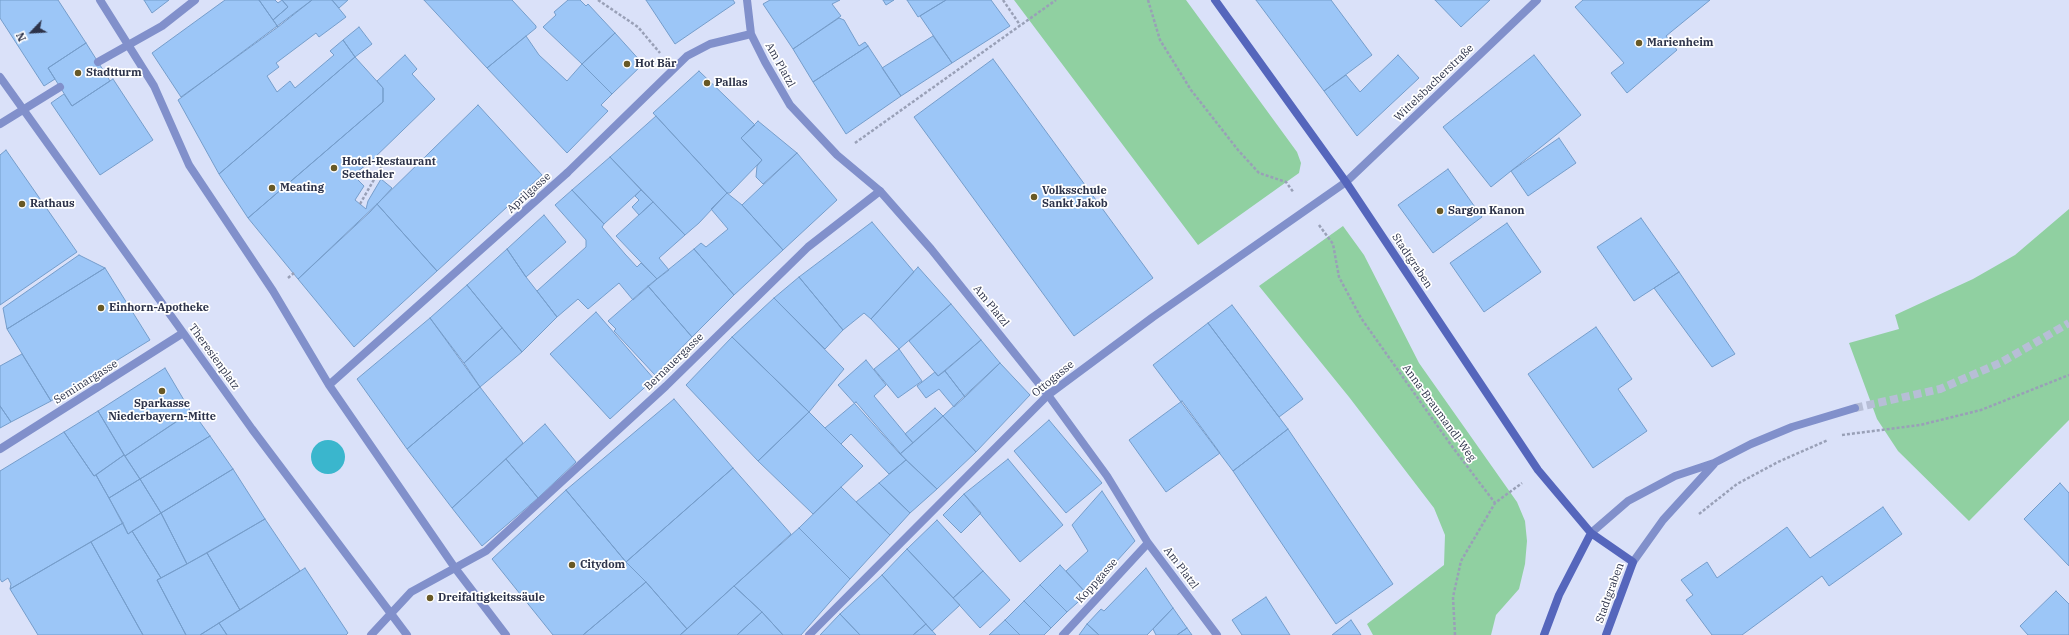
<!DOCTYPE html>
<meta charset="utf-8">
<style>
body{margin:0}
#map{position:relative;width:2069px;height:635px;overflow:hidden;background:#dae1f9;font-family:"IBM Plex Serif",serif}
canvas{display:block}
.north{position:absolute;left:12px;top:12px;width:40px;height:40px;-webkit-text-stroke:3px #fff;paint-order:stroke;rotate:245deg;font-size:11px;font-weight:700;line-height:16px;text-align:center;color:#2d334a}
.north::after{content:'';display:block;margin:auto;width:14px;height:18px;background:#2d334a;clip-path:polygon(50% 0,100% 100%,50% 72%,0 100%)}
</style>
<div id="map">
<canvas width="2069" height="635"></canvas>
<div class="north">N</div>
</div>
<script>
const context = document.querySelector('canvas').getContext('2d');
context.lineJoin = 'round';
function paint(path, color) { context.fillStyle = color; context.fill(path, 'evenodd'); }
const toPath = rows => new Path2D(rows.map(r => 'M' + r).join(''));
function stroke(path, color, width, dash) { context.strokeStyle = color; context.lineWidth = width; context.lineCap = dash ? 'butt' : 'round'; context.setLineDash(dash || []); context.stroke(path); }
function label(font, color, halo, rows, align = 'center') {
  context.font = font + ' "IBM Plex Serif",serif'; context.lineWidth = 3.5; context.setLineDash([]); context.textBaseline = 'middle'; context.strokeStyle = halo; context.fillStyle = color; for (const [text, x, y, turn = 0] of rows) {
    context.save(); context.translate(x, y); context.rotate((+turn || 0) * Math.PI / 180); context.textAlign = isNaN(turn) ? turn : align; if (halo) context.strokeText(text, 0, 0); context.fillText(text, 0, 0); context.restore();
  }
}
paint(toPath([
 [1014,0,1186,0,1297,152,1301,163,1299,173,1198,245],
 [2069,209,2069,420,1969,521,1898,451,1877,419,1849,343,1899,329,1895,315,1973,279,2015,255],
 [1343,226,1364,255,1419,363,1517,502,1525,521,1527,541,1525,564,1519,589,1496,615,1491,635,1373,635,1367,624,1444,565,1445,535,1434,508,1349,397,1259,286]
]), '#90d0a1');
paint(toPath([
 '311 457a17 17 0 1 1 34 0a17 17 0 1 1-34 0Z'
]), '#3ab6cd');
const building = toPath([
 [0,0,58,0,86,43,48,68,55,79,44,86,0,18,0,0],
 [144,0,169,0,152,13,144,0],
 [225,0,259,0,278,27,181,97,152,53,225,0],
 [259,0,275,0,278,3,282,0,288,7,273,20,259,0],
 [282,0,312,0,278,27,273,20,288,7,282,0],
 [312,0,332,0,346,17,319,37,316,33,276,63,279,67,267,76,277,92,290,81,295,88,334,55,330,51,343,40,355,57,219,174,178,100,312,0],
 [332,0,348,0,339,8,332,0],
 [424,0,512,0,536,26,536,28,487,68,424,0],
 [568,0,580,0,586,6,588,4,615,33,582,64,543,27,556,15,554,12,568,0],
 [646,0,733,0,735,3,675,44,646,0],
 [770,0,840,0,832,4,841,16,793,49,763,4,770,0],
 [883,0,894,0,886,5,883,0],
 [907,0,946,0,918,17,907,0],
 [946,0,991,0,1010,26,952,63,920,16,946,0],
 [1256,0,1331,0,1372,55,1324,91,1256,0],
 [1435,0,1490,0,1461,27,1435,0],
 [1583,0,1710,0,1666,36,1677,50,1627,93,1611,73,1624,63,1575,7,1583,0],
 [839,18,844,20,859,46,865,42,868,46,813,82,793,49,839,18],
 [359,27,372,44,355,57,343,40,359,27],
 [615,33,643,64,612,94,582,64,615,33],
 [526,36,539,55,567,81,582,64,612,94,601,105,608,111,567,153,487,68,526,36],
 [933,36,952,63,901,96,882,68,933,36],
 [86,43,110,81,72,106,48,68,86,43],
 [868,46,901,96,846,134,813,82,868,46],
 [405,55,417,69,412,74,435,99,370,162,353,175,364,186,355,200,366,209,368,201,381,179,392,188,370,212,298,279,248,218,383,102,383,88,377,81,405,55],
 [1398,55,1419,78,1357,136,1324,91,1346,75,1360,92,1398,55],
 [1534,55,1581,115,1491,187,1443,127,1534,55],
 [355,57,383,88,383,102,248,218,219,174,355,57],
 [993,59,1153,278,1074,336,914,117,993,59],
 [699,71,755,125,741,138,762,160,730,193,727,193,653,113,699,71],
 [113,79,153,140,100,175,51,103,64,94,72,106,113,79],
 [478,105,542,175,437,271,377,204,478,105],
 [656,116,727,193,699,223,685,235,610,157,656,116],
 [758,121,797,153,763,184,756,177,757,166,762,160,741,138,758,121],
 [1559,138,1576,163,1528,196,1511,171,1559,138],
 [6,150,77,252,0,305,0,155,6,150],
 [797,153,837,200,783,250,742,205,797,153],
 [610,157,641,190,604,224,572,190,610,157],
 [1448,169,1482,217,1433,253,1398,205,1448,169],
 [572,190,604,224,602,227,625,254,637,267,641,263,657,279,633,300,619,283,588,309,578,299,557,317,537,291,586,247,586,240,555,205,572,190],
 [641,190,653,202,639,215,632,207,639,200,635,196,641,190],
 [727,193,742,205,783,250,734,295,694,249,701,243,706,247,728,229,711,209,727,193],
 [653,202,685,235,659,258,669,270,657,279,616,236,653,202],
 [377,204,437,271,354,347,298,279,377,204],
 [544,215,566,242,526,277,507,249,544,215],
 [1641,218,1679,272,1634,301,1597,247,1641,218],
 [872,222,914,272,871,319,864,313,843,330,799,277,872,222],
 [1507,223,1541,272,1484,312,1450,263,1507,223],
 [507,249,526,277,557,317,522,352,467,285,507,249],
 [694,249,734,295,692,337,648,286,694,249],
 [79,255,105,268,7,329,3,308,79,255],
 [918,267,951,304,899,349,871,319,918,267],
 [105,268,150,340,51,401,7,329,105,268],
 [1679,272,1735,354,1712,367,1654,288,1679,272],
 [799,277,843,330,825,349,774,298,799,277],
 [467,285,502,328,464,363,430,318,467,285],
 [648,286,692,337,655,375,614,331,616,329,608,321,648,286],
 [774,298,844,369,809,412,732,337,774,298],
 [951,304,981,340,938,376,909,341,951,304],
 [1232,305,1303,399,1279,417,1208,323,1232,305],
 [596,312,654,379,610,419,550,354,596,312],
 [430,318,480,387,407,449,357,379,430,318],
 [1208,323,1288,429,1233,471,1153,365,1208,323],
 [1596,327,1632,379,1618,389,1647,431,1593,468,1528,374,1596,327],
 [502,328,522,352,480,387,464,363,502,328],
 [732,337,809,412,758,461,686,385,732,337],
 [981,340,1000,363,965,397,945,371,981,340],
 [899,349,922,381,898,398,874,369,899,349],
 [22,354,51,401,11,422,0,406,0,366,22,354],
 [866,360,886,385,874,396,913,443,900,454,838,385,866,360],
 [1000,363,1030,395,976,452,943,416,1000,363],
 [165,368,191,412,125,456,98,411,165,368],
 [945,371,965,397,954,407,939,389,926,398,917,386,935,372,938,376,945,371],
 [480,387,523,443,452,508,407,449,480,387],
 [674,399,733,468,626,562,566,490,674,399],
 [1182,401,1220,453,1166,492,1129,440,1182,401],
 [856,402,906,460,889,474,851,434,841,444,825,428,856,402],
 [0,406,11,422,0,428,0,406],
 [935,408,943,416,913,443,905,434,935,408],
 [98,411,124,455,94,476,64,432,98,411],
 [192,411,210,436,140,479,125,456,192,411],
 [809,412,863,466,813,514,758,461,809,412],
 [943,416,976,452,937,489,900,454,943,416],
 [1049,420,1102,483,1066,513,1014,451,1049,420],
 [545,424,576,462,538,498,506,459,545,424],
 [1288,429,1393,584,1336,624,1233,471,1288,429],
 [64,432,94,476,96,475,123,523,10,589,11,584,8,578,2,582,0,579,0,471,64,432],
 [210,436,233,469,161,513,140,479,210,436],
 [124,455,140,479,109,498,96,475,124,455],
 [506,459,538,498,482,546,452,508,506,459],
 [1008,459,1063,525,1020,562,964,494,1008,459],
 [906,460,937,489,910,513,879,483,906,460],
 [733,468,791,534,687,629,646,582,626,562,733,468],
 [233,469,265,519,187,564,161,513,233,469],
 [140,479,161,513,128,534,109,498,140,479],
 [879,483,910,513,890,535,856,502,879,483],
 [2060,483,2069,493,2069,566,2024,519,2060,483],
 [841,487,890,535,850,579,799,528,841,487],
 [566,490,626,562,646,582,583,635,553,635,492,559,566,490],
 [1102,491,1135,541,1087,594,1066,571,1088,551,1072,525,1102,491],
 [964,494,981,513,961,533,943,515,964,494],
 [1883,507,1902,534,1829,586,1822,576,1742,635,1712,635,1686,600,1693,595,1681,580,1707,562,1717,578,1787,527,1810,558,1883,507],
 [161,513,187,564,161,578,132,531,161,513],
 [265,519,300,571,240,610,207,553,265,519],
 [937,520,983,571,953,598,907,549,937,520],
 [123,523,128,534,132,531,161,578,157,580,186,635,143,635,91,542,123,523],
 [799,528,850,579,801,635,783,635,762,612,734,586,799,528],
 [91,542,143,635,38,635,10,589,91,542],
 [907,549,960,605,932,631,882,575,907,549],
 [207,553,240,610,200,635,186,635,157,580,207,553],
 [1060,565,1087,594,1067,612,1040,585,1060,565],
 [305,568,348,633,346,635,227,635,219,623,305,568],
 [1146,568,1173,608,1147,635,1099,635,1087,624,1101,609,1104,611,1146,568],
 [983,571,1010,600,980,628,953,598,983,571],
 [882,575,926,624,913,635,860,635,840,614,882,575],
 [646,582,687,629,680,635,583,635,646,582],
 [1040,585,1067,612,1051,628,1024,601,1040,585],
 [734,586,762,612,737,635,680,635,734,586],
 [2056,591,2069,604,2069,635,2028,635,2020,626,2056,591],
 [1266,597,1290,635,1242,635,1232,620,1266,597],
 [1024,601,1051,628,1044,635,1020,635,1005,620,1024,601],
 [1173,608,1187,628,1177,635,1156,635,1153,629,1173,608],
 [762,612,783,635,737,635,762,612],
 [840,614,860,635,820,635,840,614],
 [1005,620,1020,635,989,635,1005,620],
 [1351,620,1361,635,1332,635,1351,620],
 [219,623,227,635,200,635,219,623],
 [926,624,936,635,913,635,926,624],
 [1087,624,1099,635,1079,635,1087,624],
 [1187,628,1192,635,1177,635,1187,628]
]);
paint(building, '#9cc6f7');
stroke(building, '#759dcb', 1);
stroke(toPath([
 [1855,408,1940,389,2000,363,2069,323]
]), '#b7bed6', 8, [8, 4]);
stroke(toPath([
 [598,0,638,27,660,53],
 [1003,0,1020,25],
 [1148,0,1160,40,1191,90,1238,150,1259,173,1286,182,1294,193],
 [855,143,1056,0],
 [360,204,384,162],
 [1319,225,1333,244,1339,277,1361,318,1451,445,1495,503],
 [288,278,294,273],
 [1842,435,1920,425,1981,410,2069,375],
 [1699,514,1737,484,1778,462,1828,440],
 [1455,635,1453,597,1461,561,1495,503,1522,483]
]), '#99a0b7', 2.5, [3, 2]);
stroke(toPath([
 [100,0,154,86,189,165,273,291,329,385,455,568,506,635],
 [98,62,162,26,195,0],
 [0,77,252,429,407,635],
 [0,124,60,87],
 [329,385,567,173],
 [0,449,183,333],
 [371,635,411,592,486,551,666,386,808,247,880,191],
 [809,635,1048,395]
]), '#8190cb', 8);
stroke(toPath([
 [747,0,751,34,765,62,790,105,837,155,880,191,931,249,1048,395,1107,476,1148,543,1217,635],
 [567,173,687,56,710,44,751,34],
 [1048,395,1153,317,1346,182,1537,0],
 [1063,635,1148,543]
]), '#8190cb', 8);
stroke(toPath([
 [1591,533,1628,501,1675,476,1714,463,1751,444,1792,427,1855,408],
 [1633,562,1663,520,1714,464]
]), '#8190cb', 8);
stroke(toPath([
 [1215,0,1346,182,1538,470,1591,533,1633,562,1606,635],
 [1544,635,1559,595,1591,533]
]), '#5566bc', 8);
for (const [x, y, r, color] of [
 [1639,43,4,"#685926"],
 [627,64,4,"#685926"],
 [78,73,4,"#685926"],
 [707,83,4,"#685926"],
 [334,168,4,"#685926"],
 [272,188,4,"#685926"],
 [1034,197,4,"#685926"],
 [22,204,4,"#685926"],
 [1440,211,4,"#685926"],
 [101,308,4,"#685926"],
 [162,391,4,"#685926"],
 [572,565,4,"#685926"],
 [430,598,4,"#685926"]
]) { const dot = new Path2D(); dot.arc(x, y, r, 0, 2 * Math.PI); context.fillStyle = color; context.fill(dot); stroke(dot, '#fff', 1.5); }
label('bold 11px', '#2d334a', '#fff', [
 ["Marienheim",1647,43],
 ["Hot Bär",635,64],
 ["Stadtturm",86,73],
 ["Pallas",715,83],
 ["Hotel-Restaurant",342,162],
 ["Seethaler",342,175],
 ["Meating",280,188],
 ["Volksschule",1042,191],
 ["Sankt Jakob",1042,204],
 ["Rathaus",30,204],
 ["Sargon Kanon",1448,211],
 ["Einhorn-Apotheke",109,308],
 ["Sparkasse",162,404,"center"],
 ["Niederbayern-Mitte",162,417,"center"],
 ["Citydom",580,565],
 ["Dreifaltigkeitssäule",438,598]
], 'left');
label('11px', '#2d334a', '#fff', [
 ["Am Platzl",780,65,61],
 ["Wittelsbacherstraße",1434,83,-44],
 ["Aprilgasse",529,193,-42],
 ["Stadtgraben",1412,261,56],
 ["Am Platzl",991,306,51],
 ["Theresienplatz",214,357,54],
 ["Bernauergasse",674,362,-44],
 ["Ottogasse",1053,379,-39],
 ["Seminargasse",86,382,-32],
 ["Anna-Braumandl-Weg",1439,413,54],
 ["Am Platzl",1181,568,53],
 ["Koppgasse",1097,581,-48],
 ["Stadtgraben",1610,593,-70]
]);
</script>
